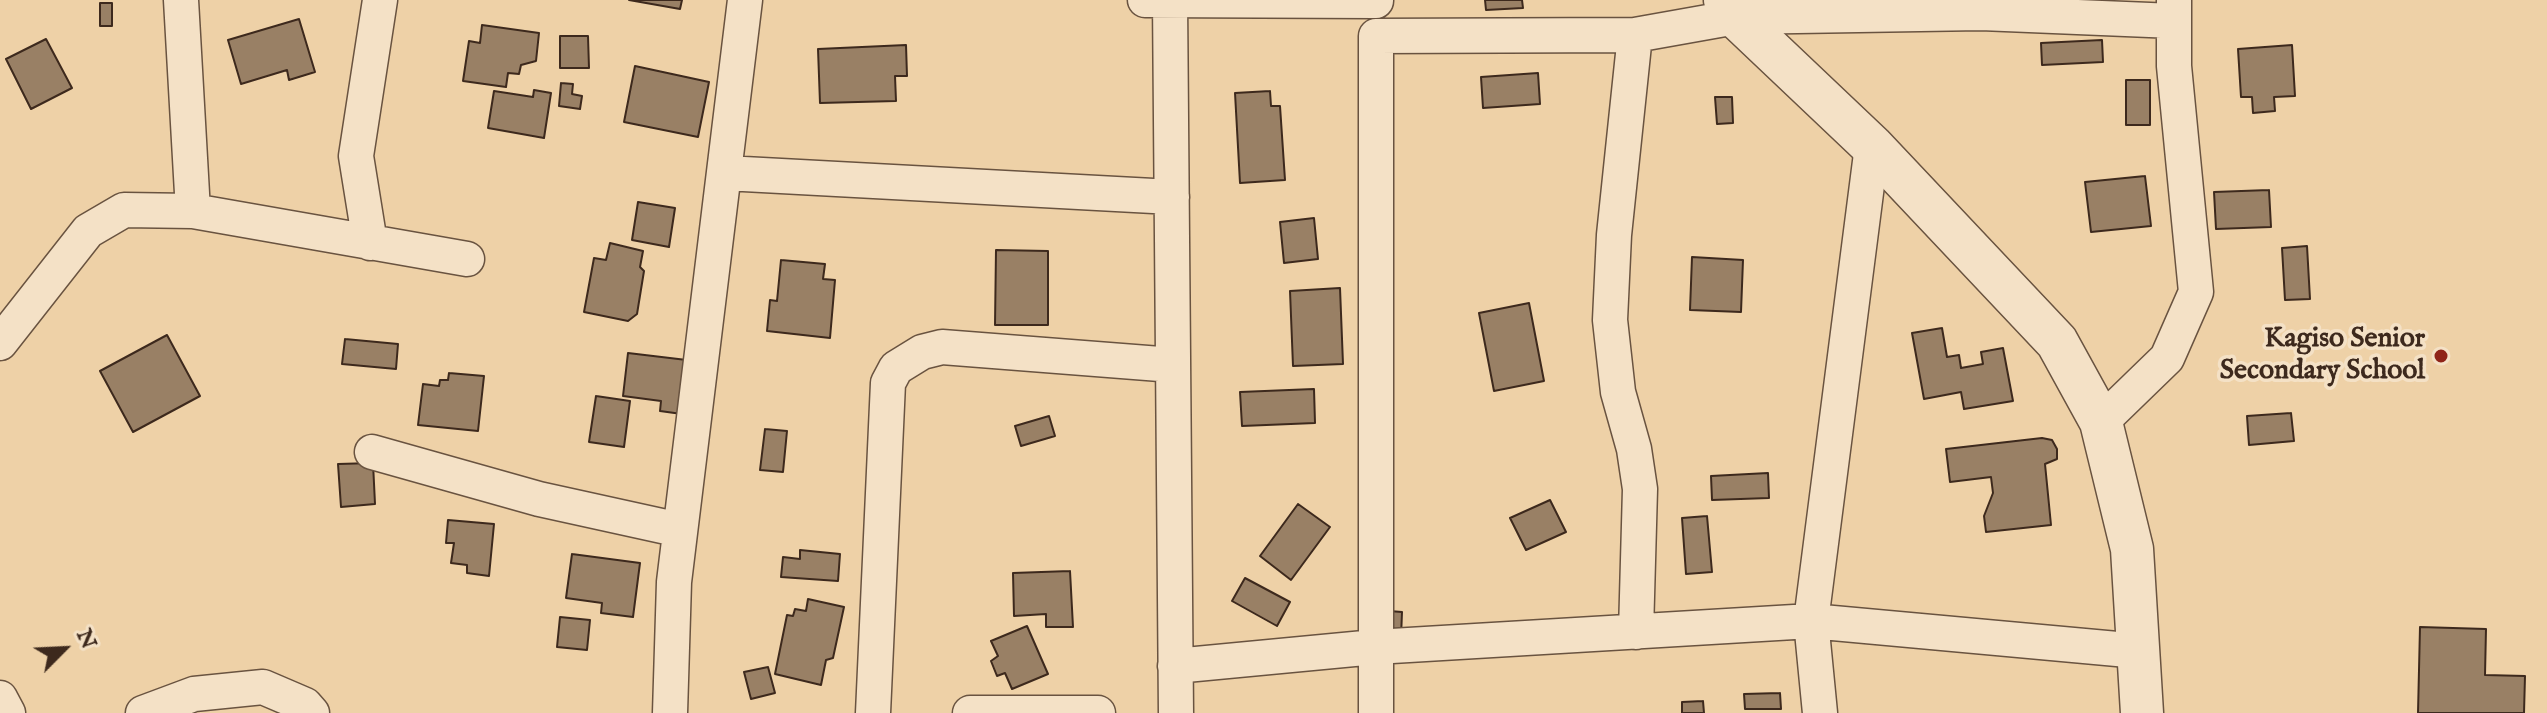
<!DOCTYPE html>
<style>
body{margin:0}
#map{position:relative;width:2547px;height:713px;overflow:hidden;background:#eed1a7;font-family:"IM FELL English",serif}
canvas{display:block}
.north{position:absolute;left:24px;top:609px;width:80px;height:80px;-webkit-text-stroke:6px #f4e1c6;paint-order:stroke;rotate:66deg;font-size:22px;font-weight:700;line-height:32px;text-align:center;color:#3d291d}
.north::after{content:'';display:block;margin:auto;width:28px;height:36px;background:#3d291d;clip-path:polygon(50% 0,100% 100%,50% 72%,0 100%)}
</style>
<div id="map">
<canvas width="2547" height="713"></canvas>
<div class="north">N</div>
</div>
<script>
const context = document.querySelector('canvas').getContext('2d');
context.lineJoin = 'round';
function paint(path, color) { context.fillStyle = color; context.fill(path, 'evenodd'); }
const toPath = rows => new Path2D(rows.map(r => 'M' + r).join(''));
function stroke(path, color, width, dash) { context.strokeStyle = color; context.lineWidth = width; context.lineCap = dash ? 'butt' : 'round'; context.setLineDash(dash || []); context.stroke(path); }
function label(font, color, halo, rows, align = 'center') {
  context.font = font + ' "IM FELL English",serif'; context.lineWidth = 7; context.setLineDash([]); context.textBaseline = 'middle'; context.strokeStyle = halo; context.fillStyle = color; for (const [text, x, y, turn = 0] of rows) {
    context.save(); context.translate(x, y); context.rotate((+turn || 0) * Math.PI / 180); context.textAlign = isNaN(turn) ? turn : align; if (halo) context.strokeText(text, 0, 0); context.fillText(text, 0, 0); context.restore();
  }
}
const building = toPath([
 [629,0,682,0,680,9,629,0],
 [1485,0,1522,0,1523,8,1486,10,1485,0],
 [100,3,112,3,112,26,100,26,100,3],
 [299,19,315,72,289,80,287,70,241,84,228,40,299,19],
 [482,25,539,33,536,61,521,65,519,74,508,73,506,87,463,81,469,41,480,43,482,25],
 [560,36,588,36,589,68,560,68,560,36],
 [46,39,72,88,31,109,6,59,46,39],
 [2102,40,2103,62,2042,65,2041,43,2102,40],
 [906,45,907,76,895,76,896,101,820,103,818,49,906,45],
 [2292,45,2295,96,2274,97,2275,111,2253,113,2252,97,2241,97,2238,49,2292,45],
 [635,66,709,82,698,137,624,122,635,66],
 [1538,73,1540,104,1483,108,1481,77,1538,73],
 [2126,80,2150,80,2150,125,2126,125,2126,80],
 [561,83,573,84,572,94,582,96,580,109,559,106,561,83],
 [534,90,551,93,544,138,488,128,494,91,533,97,534,90],
 [1270,91,1271,106,1280,106,1285,180,1240,183,1235,93,1270,91],
 [1715,97,1732,97,1733,123,1717,124,1715,97],
 [2145,176,2151,226,2091,232,2085,182,2145,176],
 [2269,190,2271,227,2216,229,2214,192,2269,190],
 [638,202,675,208,669,247,632,240,638,202],
 [1314,218,1318,259,1284,263,1280,222,1314,218],
 [610,243,643,251,640,267,644,271,637,314,628,321,584,312,594,258,606,260,610,243],
 [2307,246,2310,299,2285,300,2282,248,2307,246],
 [996,250,1048,251,1048,325,995,325,996,250],
 [1692,257,1743,260,1741,312,1690,310,1692,257],
 [781,260,825,264,823,279,835,280,830,338,767,331,770,300,777,301,781,260],
 [1340,288,1343,364,1293,366,1290,291,1340,288],
 [1529,303,1544,381,1494,391,1479,313,1529,303],
 [1942,328,1947,357,1959,355,1961,368,1983,364,1981,352,2003,348,2013,401,1964,409,1961,392,1924,399,1912,333,1942,328],
 [167,335,200,396,133,432,100,371,167,335],
 [345,339,398,344,396,369,342,364,345,339],
 [628,353,695,361,689,415,660,411,661,401,623,396,628,353],
 [449,373,484,376,478,431,418,425,423,384,439,386,440,380,448,380,449,373],
 [1314,389,1315,423,1242,426,1240,392,1314,389],
 [596,396,630,401,624,447,589,442,596,396],
 [2291,413,2294,441,2249,445,2247,416,2291,413],
 [1049,416,1055,436,1021,446,1015,426,1049,416],
 [765,429,787,431,783,472,760,470,765,429],
 [2042,438,2052,440,2057,449,2057,459,2045,464,2051,525,1986,532,1984,516,1993,493,1991,477,1950,482,1946,449,2042,438],
 [373,463,375,504,341,507,338,464,373,463],
 [1768,473,1769,498,1712,500,1711,476,1768,473],
 [1550,500,1566,532,1526,550,1510,518,1550,500],
 [1298,504,1330,527,1291,580,1260,556,1298,504],
 [1707,516,1712,572,1686,574,1682,518,1707,516],
 [448,520,494,524,489,576,467,573,467,565,451,563,454,543,446,543,448,520],
 [800,550,840,554,838,581,781,577,783,557,800,559,800,550],
 [572,554,640,563,633,617,601,613,602,603,566,598,572,554],
 [1070,571,1073,627,1046,627,1046,614,1014,616,1013,573,1070,571],
 [1245,578,1290,602,1277,626,1232,601,1245,578],
 [808,599,844,607,833,658,826,660,821,685,775,674,787,615,793,616,795,609,806,611,808,599],
 [1389,611,1402,612,1401,638,1388,638,1389,611],
 [560,617,590,620,587,650,557,647,560,617],
 [1027,626,1048,674,1012,689,1005,673,997,676,991,661,998,656,991,641,1027,626],
 [2420,627,2486,629,2485,675,2525,676,2524,713,2418,713,2420,627],
 [768,667,775,693,751,699,744,672,768,667],
 [1780,693,1781,709,1745,709,1744,694,1780,693],
 [1703,701,1704,713,1682,713,1682,702,1703,701]
]);
paint(building, '#998065');
stroke(building, '#3d291d', 2);
const minor = toPath([
 [181,0,193,211],
 [1145,0,1376,1],
 [1170,0,1176,713],
 [1635,35,1614,235,1610,320,1618,392,1634,449,1640,489,1636,632],
 [725,173,1172,197],
 [370,243,356,156,380,0],
 [0,343,88,231,124,210,193,211,467,259],
 [2101,422,2167,358,2196,292,2174,66,2174,0],
 [372,452,539,499,680,530],
 [1175,666,1375,647,1811,621,2139,651],
 [0,698,8,713],
 [143,713,194,694,263,687,305,705,312,713],
 [670,713,674,582,745,0],
 [873,713,888,383,896,368,922,352,942,347,1173,365],
 [970,713,1098,713],
 [1376,713,1376,36,1635,35,1736,17,1981,13,2174,21],
 [1820,713,1811,621,1872,146]
]);
const tertiary = toPath([
 [1725,0,1736,17,1872,146,2057,342,2101,422,2132,549,2142,713]
]);
stroke(minor, '#695340', 37);
stroke(tertiary, '#695340', 45);
stroke(minor, '#f4e1c6', 34);
stroke(tertiary, '#f4e1c6', 42);
for (const [x, y, r, color] of [
 [2441,356,8,"#8f2418"]
]) { const dot = new Path2D(); dot.arc(x, y, r, 0, 2 * Math.PI); context.fillStyle = color; context.fill(dot); stroke(dot, '#f4e1c6', 3); }
label('bold 28px', '#3d291d', '#f4e1c6', [
 ["Kagiso Senior",2425,340],
 ["Secondary School",2425,372]
], 'right');
</script>
